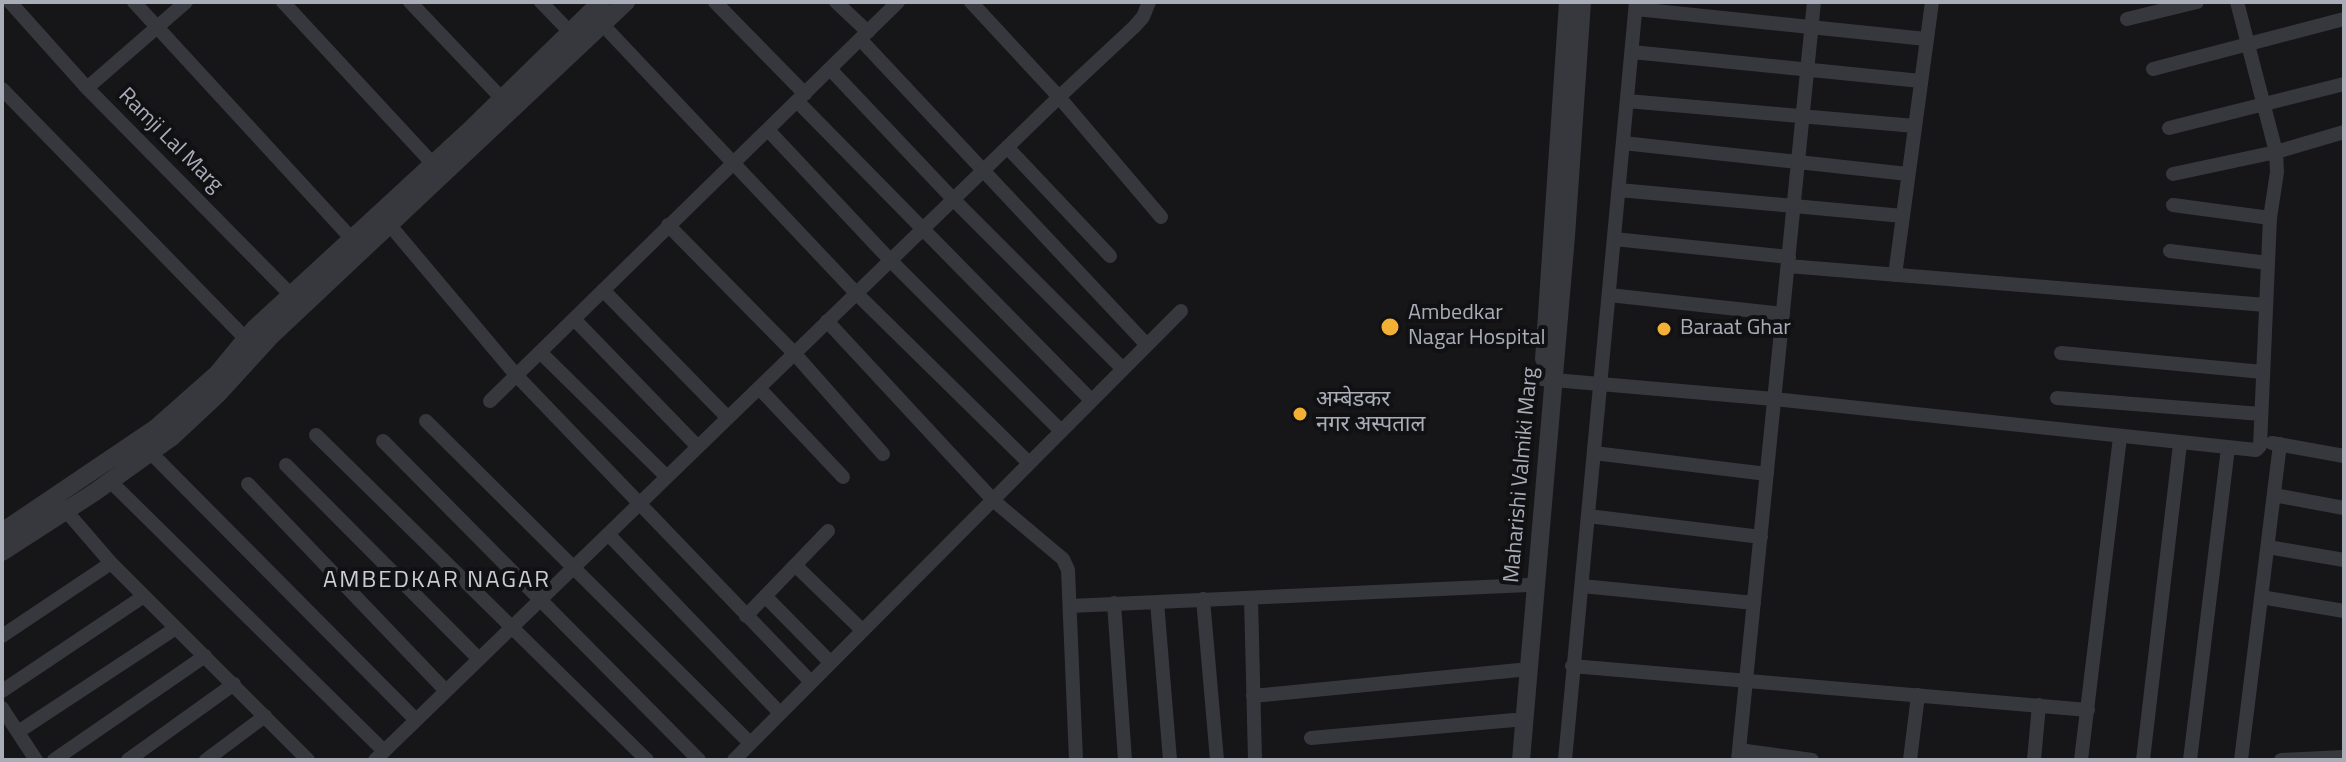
<!DOCTYPE html>
<meta charset="utf-8">
<style>
body{margin:0}
#map{position:relative;width:2346px;height:762px;overflow:hidden;background:#161618;font-family:"Titillium Web",sans-serif}
canvas{display:block}
.frame{position:absolute;inset:0;border:4px solid #a8adb8;pointer-events:none}
</style>
<div id="map">
<canvas width="2346" height="762"></canvas>
<div class="frame"></div>
</div>
<script>
const context = document.querySelector('canvas').getContext('2d');
context.lineJoin = 'round';
const toPath = rows => new Path2D(rows.map(r => 'M' + r).join(''));
function stroke(path, color, width, dash) { context.strokeStyle = color; context.lineWidth = width; context.lineCap = dash ? 'butt' : 'round'; context.setLineDash(dash || []); context.stroke(path); }
function label(font, color, halo, rows, align = 'center') {
  context.font = font + ' "Titillium Web","Noto Sans Devanagari",sans-serif'; context.lineWidth = 8; context.setLineDash([]); context.textBaseline = 'middle'; context.strokeStyle = halo; context.fillStyle = color; for (const [text, x, y, turn = 0] of rows) {
    context.save(); context.translate(x, y); context.rotate((+turn || 0) * Math.PI / 180); context.textAlign = isNaN(turn) ? turn : align; if (halo) context.strokeText(text, 0, 0); context.fillText(text, 0, 0); context.restore();
  }
}
stroke(toPath([
 [10,2,87,88,298,302],
 [134,2,352,239],
 [283,2,433,164],
 [410,2,509,106],
 [541,2,570,32],
 [715,2,805,94],
 [836,2,868,32],
 [971,2,1059,97,1161,217],
 [1636,9,1926,39],
 [2127,19,2197,2],
 [603,25,856,293,1029,463],
 [860,39,1146,344],
 [1632,52,1921,81],
 [830,69,953,199,1122,368],
 [2153,69,2344,19],
 [87,88,186,2],
 [2,89,246,339],
 [797,101,1091,400],
 [1627,101,1915,126],
 [2169,128,2344,84],
 [768,130,890,260,1060,430],
 [1623,143,1908,174],
 [1007,147,1110,256],
 [2173,174,2276,152,2344,132],
 [1619,190,1903,216],
 [2173,205,2270,218],
 [383,217,516,375,811,682],
 [668,225,794,353,883,454],
 [1614,239,1789,257],
 [2170,251,2268,263],
 [1788,266,2266,305],
 [1895,275,1932,2],
 [603,290,728,418],
 [1609,295,1783,314],
 [574,319,698,447],
 [827,321,994,501,1063,559,1068,570,1076,760],
 [540,352,667,477],
 [2061,353,2263,372],
 [1542,379,1774,399,2256,450,2260,446,2270,218,2277,172,2276,152,2237,2],
 [759,388,843,477],
 [2057,398,2261,414],
 [490,401,898,2],
 [426,421,750,743],
 [316,435,647,760],
 [383,441,699,760],
 [2272,443,2344,456],
 [150,452,416,720],
 [1594,453,1767,474],
 [286,465,479,659],
 [110,481,384,751],
 [248,484,446,691],
 [2274,495,2344,508],
 [61,505,111,563,308,760],
 [1588,516,1761,537],
 [608,534,780,713],
 [2268,547,2344,560],
 [795,565,862,630],
 [1582,586,1754,603],
 [765,596,830,662],
 [2261,597,2344,611],
 [1251,598,1255,760],
 [1203,599,1217,760],
 [1157,602,1170,760],
 [1114,603,1125,760],
 [1070,606,1528,585],
 [746,616,828,531],
 [2,636,111,563],
 [1572,666,2088,710],
 [2,691,144,596],
 [1253,696,1519,670],
 [2,708,36,760],
 [18,732,176,628],
 [1311,738,1514,720],
 [1739,750,1812,760],
 [54,760,205,656],
 [128,760,234,684],
 [206,760,265,716],
 [375,760,1059,97,1134,27,1143,17,1149,2],
 [734,760,1181,311],
 [1565,760,1636,2],
 [1738,760,1814,2],
 [1910,760,1918,695],
 [2034,760,2039,705],
 [2081,760,2120,437],
 [2143,760,2180,444],
 [2190,760,2228,448],
 [2241,760,2280,444],
 [2281,760,2344,757]
]), '#37383d', 14);
stroke(toPath([
 [1544,359,1568,2],
 [2,532,156,428,217,374,255,328,473,127,601,2],
 [2,552,95,492,172,437,218,394,271,336,626,2],
 [1521,760,1566,236,1582,2]
]), '#37383d', 18);
for (const [x, y, r, color] of [
 [1390,327,10,"#f2b134"],
 [1664,329,8,"#f2b134"],
 [1300,414,8,"#f2b134"]
]) { const dot = new Path2D(); dot.arc(x, y, r, 0, 2 * Math.PI); context.fillStyle = color; context.fill(dot); stroke(dot, '#111113', 3); }
label('22px', '#a8adb8', '#111113', [
 ["Ramji Lal Marg",170,141,45],
 ["Maharishi Valmiki Marg",1522,475,-85]
]);
label('22px', '#a8adb8', '#111113', [
 ["Ambedkar",1408,314],
 ["Nagar Hospital",1408,339],
 ["Baraat Ghar",1680,329],
 ["अम्बेडकर",1316,401],
 ["नगर अस्पताल",1316,426]
], 'left');
context.letterSpacing = '2px';
label('24px', '#c9ccd4', '#111113', [
 ["AMBEDKAR NAGAR",437,581]
]);
context.letterSpacing = '0px';
</script>
